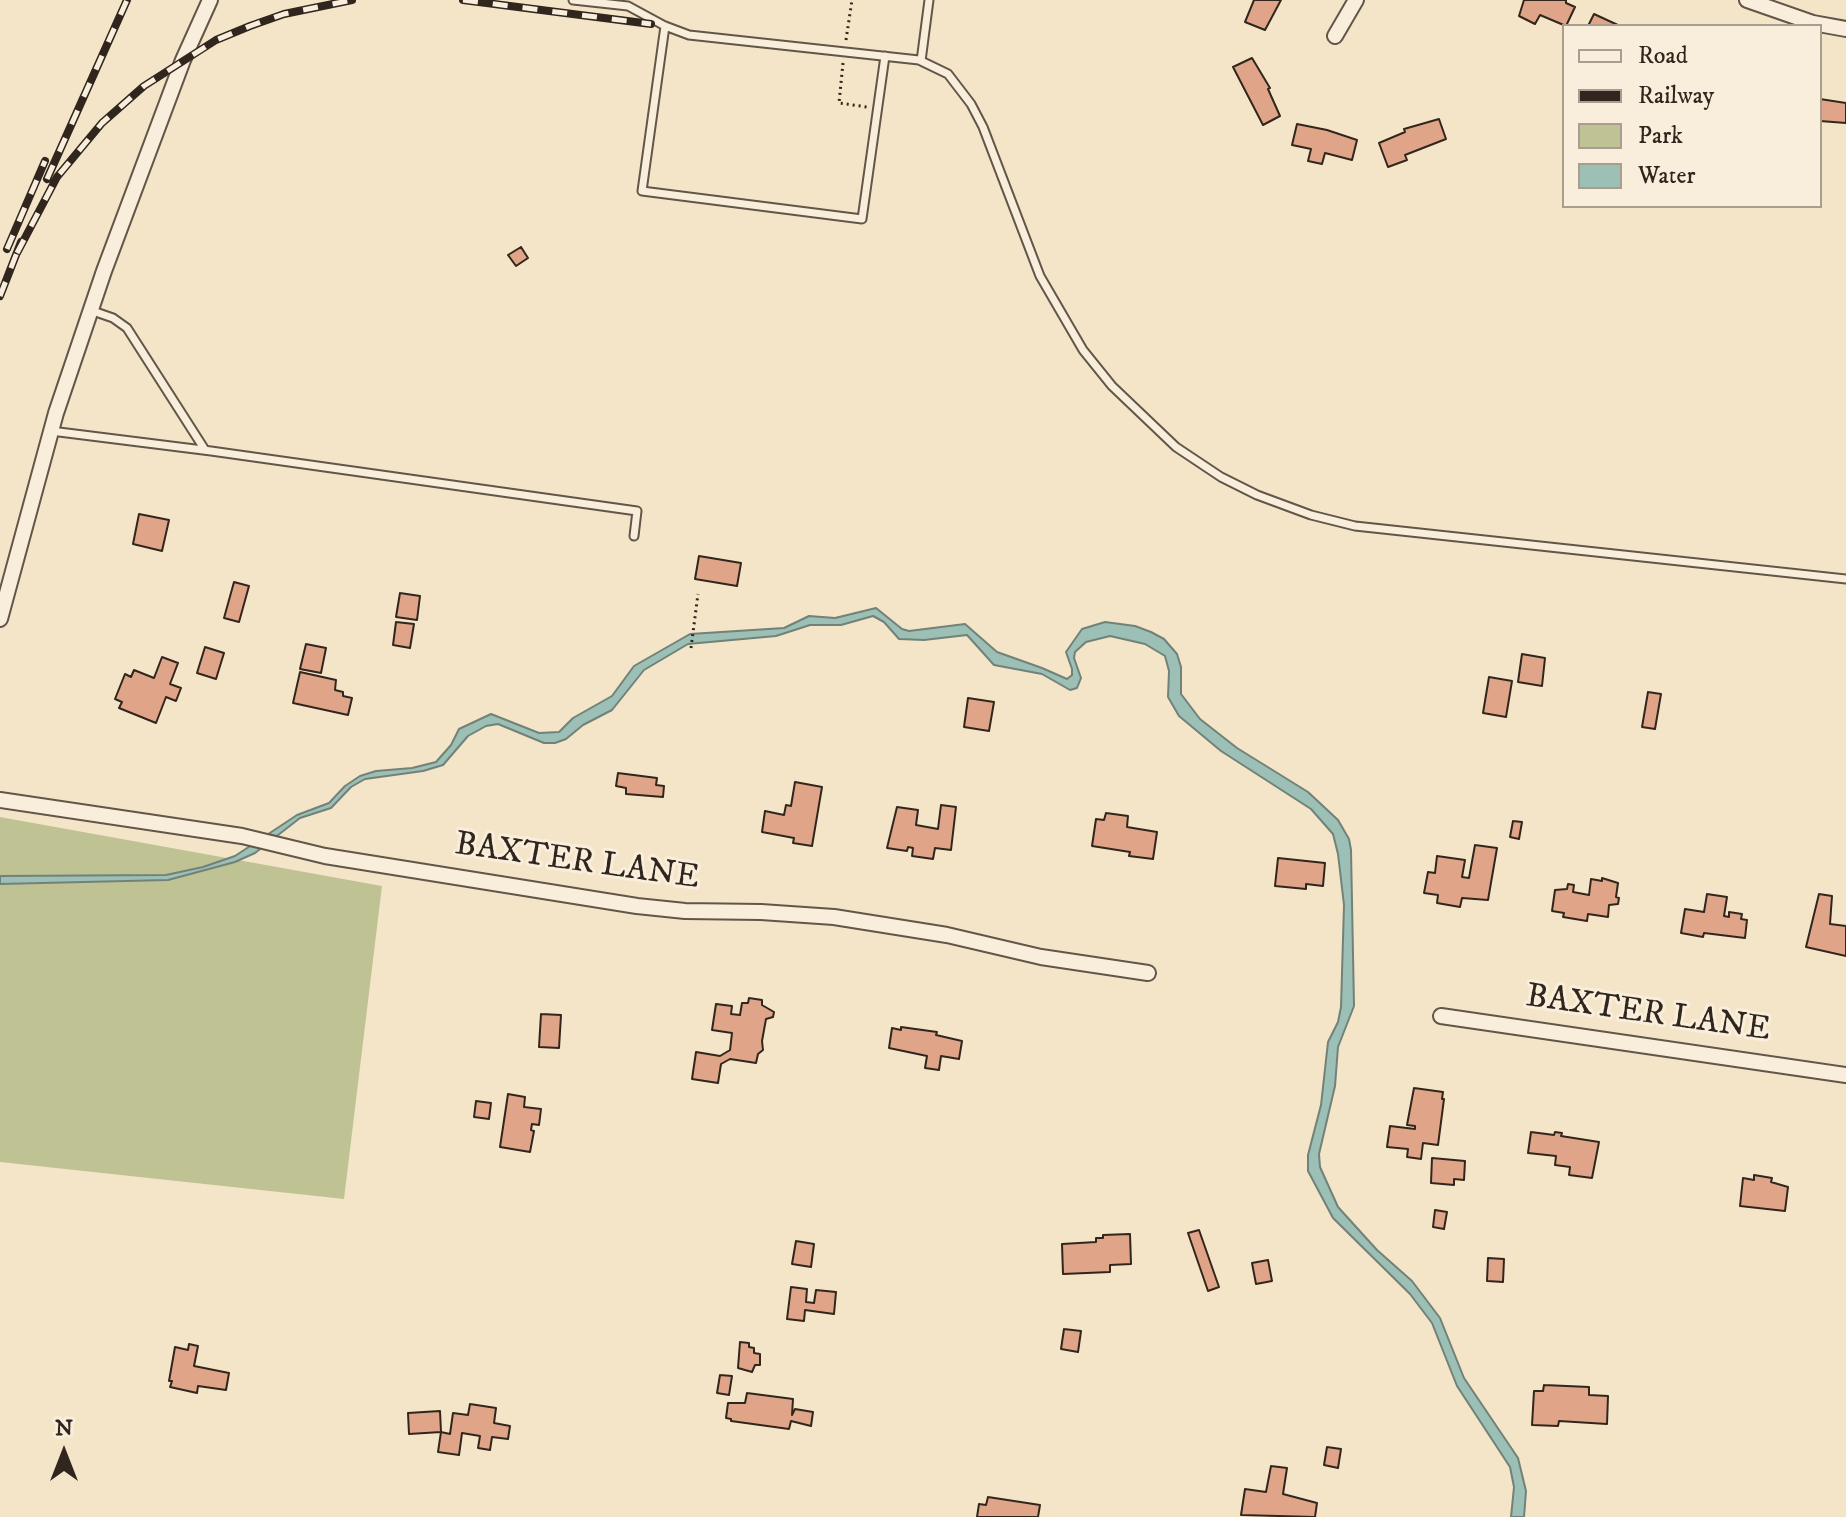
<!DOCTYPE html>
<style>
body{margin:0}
#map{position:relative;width:1846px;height:1517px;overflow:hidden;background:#f5e5c8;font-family:"IM FELL DW Pica",serif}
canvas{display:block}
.legend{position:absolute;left:1562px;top:24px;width:260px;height:184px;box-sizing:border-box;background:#f8eedb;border:2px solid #a89e8f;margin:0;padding:10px 14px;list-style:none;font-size:24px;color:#31261d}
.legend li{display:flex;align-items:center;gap:16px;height:40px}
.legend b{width:40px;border:2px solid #a89e8f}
.north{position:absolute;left:24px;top:1413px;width:80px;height:80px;-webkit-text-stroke:6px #f8eedb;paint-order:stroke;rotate:0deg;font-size:22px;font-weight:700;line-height:32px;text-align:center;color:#31261d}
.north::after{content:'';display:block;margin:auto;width:28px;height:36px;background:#31261d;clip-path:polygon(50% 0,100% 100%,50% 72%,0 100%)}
</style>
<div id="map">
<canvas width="1846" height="1517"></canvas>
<ul class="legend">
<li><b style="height:10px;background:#f8eedb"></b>Road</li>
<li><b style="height:10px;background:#31261d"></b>Railway</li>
<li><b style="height:22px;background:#bfc394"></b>Park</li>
<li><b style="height:22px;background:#9cbfb6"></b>Water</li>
</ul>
<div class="north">N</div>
</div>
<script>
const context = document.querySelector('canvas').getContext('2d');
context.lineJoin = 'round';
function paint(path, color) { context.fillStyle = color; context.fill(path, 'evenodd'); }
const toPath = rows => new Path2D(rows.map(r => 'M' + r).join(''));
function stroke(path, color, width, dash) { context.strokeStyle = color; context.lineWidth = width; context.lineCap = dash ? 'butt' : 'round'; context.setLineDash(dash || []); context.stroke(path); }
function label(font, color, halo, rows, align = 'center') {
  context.font = font + ' "IM FELL DW Pica",serif'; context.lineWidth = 6; context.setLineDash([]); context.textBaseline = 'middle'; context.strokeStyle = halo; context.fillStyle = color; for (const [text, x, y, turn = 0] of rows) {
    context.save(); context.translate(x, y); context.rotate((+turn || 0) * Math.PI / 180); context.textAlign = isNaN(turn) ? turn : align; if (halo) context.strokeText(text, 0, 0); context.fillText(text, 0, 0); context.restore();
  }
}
paint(toPath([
 [0,817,382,886,344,1199,0,1162]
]), '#bfc394');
const water = toPath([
 [876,608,902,629,909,631,965,624,997,652,1042,668,1067,679,1072,675,1072,669,1066,652,1082,629,1105,622,1135,626,1151,632,1164,639,1177,654,1181,667,1181,694,1200,719,1237,748,1308,792,1338,820,1349,839,1351,850,1354,1006,1338,1047,1335,1086,1319,1154,1320,1167,1338,1207,1377,1250,1412,1281,1440,1318,1464,1378,1518,1458,1526,1491,1524,1517,1511,1517,1514,1487,1510,1467,1457,1386,1432,1323,1410,1294,1333,1218,1308,1171,1308,1155,1321,1105,1328,1042,1338,1022,1341,1007,1344,905,1338,854,1333,834,1311,809,1221,751,1179,716,1168,697,1169,671,1165,656,1145,644,1110,636,1086,642,1075,652,1074,658,1081,678,1077,688,1070,690,1042,674,994,665,967,635,924,640,899,639,884,622,873,616,841,625,810,625,776,636,688,644,644,670,612,710,583,725,566,739,555,743,544,743,498,724,486,726,468,736,443,765,423,771,365,779,351,787,331,808,300,818,255,853,235,862,168,880,0,884,0,876,166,875,203,867,235,856,297,815,329,803,345,786,360,776,376,771,412,768,436,762,451,745,459,729,491,714,539,733,559,732,573,718,612,696,634,666,690,634,784,628,809,616,835,618,876,608]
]);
paint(water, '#9cbfb6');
stroke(water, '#718279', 2);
const building = toPath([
 [1254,0,1281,0,1265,30,1245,22,1254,0],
 [1524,0,1566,0,1566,3,1575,7,1566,26,1540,15,1535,24,1519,16,1524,0],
 [1594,14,1620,26,1588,26,1594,14],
 [1252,58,1270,88,1268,89,1280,116,1263,125,1233,67,1252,58],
 [1820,99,1846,103,1846,123,1820,121,1820,99],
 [1439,119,1446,139,1405,155,1407,160,1388,167,1379,143,1405,132,1404,129,1439,119],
 [1297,124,1327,130,1357,140,1352,160,1325,153,1322,164,1308,161,1311,149,1292,145,1297,124],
 [521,247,528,258,516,266,508,255,521,247],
 [139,514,169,520,162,551,133,544,139,514],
 [699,556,741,563,737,586,695,579,699,556],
 [234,582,249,586,239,622,224,618,234,582],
 [400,593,420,596,417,620,396,617,400,593],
 [396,622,414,624,410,648,393,645,396,622],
 [306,644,326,648,321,673,300,669,306,644],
 [205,647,224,653,216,679,197,673,205,647],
 [1522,654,1545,658,1542,686,1518,682,1522,654],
 [162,657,178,663,170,684,181,688,176,701,166,697,156,723,119,708,122,702,115,699,125,674,131,677,134,670,154,678,162,657],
 [300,672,336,680,335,690,343,692,343,696,352,698,348,715,293,703,300,672],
 [1489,677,1512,681,1506,717,1483,713,1489,677],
 [1648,692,1661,694,1655,729,1642,727,1648,692],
 [968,698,994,702,989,731,964,727,968,698],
 [618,773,657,778,656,785,664,786,663,797,626,794,626,788,616,786,618,773],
 [795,782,822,787,812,846,793,843,794,838,762,832,765,811,784,815,786,805,791,806,795,782],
 [941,805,956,807,951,850,935,848,933,859,912,856,913,848,908,847,907,851,887,848,897,807,918,810,916,825,938,829,941,805],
 [1106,813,1128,816,1127,827,1157,832,1153,859,1129,856,1130,852,1092,846,1096,819,1104,820,1106,813],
 [1513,821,1522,822,1519,839,1510,837,1513,821],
 [1475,845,1497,848,1488,900,1462,898,1460,907,1437,903,1438,895,1424,893,1428,872,1435,873,1437,856,1465,860,1462,877,1469,878,1475,845],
 [1278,858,1325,863,1323,886,1306,884,1306,889,1275,886,1278,858],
 [1602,878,1618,883,1616,897,1619,898,1618,904,1609,905,1608,917,1588,914,1587,921,1563,917,1564,913,1552,911,1555,890,1567,889,1568,884,1574,885,1573,892,1589,895,1591,879,1602,881,1602,878],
 [1707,894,1727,897,1724,916,1729,917,1729,912,1742,914,1741,919,1747,920,1745,938,1704,933,1703,937,1681,933,1685,909,1704,912,1707,894],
 [1819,894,1832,896,1830,924,1846,926,1846,956,1806,947,1819,894],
 [749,998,762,1000,762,1005,774,1012,773,1017,766,1019,762,1041,763,1050,758,1054,756,1063,730,1059,721,1064,718,1083,692,1079,696,1052,720,1056,730,1050,732,1033,712,1030,716,1004,732,1006,731,1014,740,1015,742,1003,748,1003,749,998],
 [541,1014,561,1015,559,1048,539,1047,541,1014],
 [901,1027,937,1032,936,1035,962,1041,959,1059,941,1056,939,1070,925,1068,927,1056,889,1048,892,1028,901,1030,901,1027],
 [1414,1088,1443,1092,1442,1099,1444,1099,1438,1145,1423,1143,1421,1159,1407,1157,1408,1149,1387,1147,1390,1126,1415,1129,1415,1126,1407,1125,1414,1088],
 [508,1094,525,1097,524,1107,541,1109,539,1125,532,1124,531,1130,534,1131,530,1152,500,1147,508,1094],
 [476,1101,491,1103,489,1119,474,1117,476,1101],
 [1531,1132,1554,1135,1555,1132,1562,1133,1561,1136,1599,1142,1592,1178,1569,1175,1570,1167,1555,1165,1556,1156,1528,1153,1531,1132],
 [1432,1158,1465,1161,1464,1180,1454,1179,1454,1185,1431,1183,1432,1158],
 [1754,1175,1772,1178,1771,1182,1788,1187,1785,1211,1740,1206,1743,1178,1754,1180,1754,1175],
 [1435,1210,1447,1212,1444,1229,1433,1227,1435,1210],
 [1199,1230,1219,1287,1208,1291,1188,1233,1199,1230],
 [1130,1234,1131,1264,1110,1265,1110,1272,1063,1274,1062,1244,1096,1242,1096,1238,1103,1238,1103,1235,1130,1234],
 [796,1241,814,1244,811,1267,792,1264,796,1241],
 [1488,1258,1504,1259,1503,1282,1487,1281,1488,1258],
 [1268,1260,1272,1281,1256,1284,1252,1263,1268,1260],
 [791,1287,807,1289,806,1302,814,1303,816,1290,836,1292,834,1314,805,1310,804,1321,787,1319,791,1287],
 [1064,1329,1081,1331,1078,1352,1061,1349,1064,1329],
 [740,1342,749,1343,749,1347,754,1348,754,1353,760,1354,760,1365,755,1365,752,1372,738,1368,740,1342],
 [189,1344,198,1346,194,1366,229,1373,226,1390,198,1386,197,1393,170,1387,172,1381,169,1381,175,1347,188,1350,189,1344],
 [720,1375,732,1376,729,1395,717,1393,720,1375],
 [1544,1385,1589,1387,1589,1395,1608,1396,1607,1424,1559,1421,1558,1426,1532,1425,1534,1391,1543,1391,1544,1385],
 [747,1393,793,1399,792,1415,795,1409,813,1412,811,1426,791,1421,789,1429,731,1421,731,1419,726,1418,728,1403,745,1403,747,1393],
 [470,1404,496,1408,494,1423,510,1426,508,1439,492,1437,490,1450,478,1448,480,1436,462,1433,459,1455,438,1452,441,1432,450,1434,453,1413,468,1415,470,1404],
 [440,1411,441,1432,409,1434,408,1413,440,1411],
 [1327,1447,1341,1449,1338,1468,1324,1465,1327,1447],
 [1271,1466,1287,1468,1283,1494,1317,1503,1315,1517,1241,1515,1245,1489,1266,1492,1271,1466],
 [988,1497,1040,1505,1038,1517,977,1517,979,1504,986,1505,988,1497]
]);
paint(building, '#e0a589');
stroke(building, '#31261d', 2);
const lane = toPath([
 [573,0,628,6,665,26,689,35,919,60,948,74,971,104,983,127,1040,276,1083,350,1112,386,1176,447,1221,477,1257,495,1311,515,1355,526,1846,579],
 [665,26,642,191,862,219,885,56],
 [921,61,929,0],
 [90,310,113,318,127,328,205,450],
 [51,431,211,451,637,511,634,536]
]);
const street = toPath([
 [1747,0,1813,23,1846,29],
 [1335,36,1356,0],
 [0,619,56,413,104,271,183,60,210,0],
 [0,800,242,836,325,856,637,906,685,911,761,912,834,917,947,935,1041,957,1148,973],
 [1441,1016,1846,1075]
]);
stroke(lane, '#625648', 11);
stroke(street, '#625648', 18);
stroke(toPath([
 [846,40,852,0],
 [843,63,839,103,867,107],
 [691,648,698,594]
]), '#31261d', 3, [2, 4]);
stroke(lane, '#f8eedb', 7);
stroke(street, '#f8eedb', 14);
const rail = toPath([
 [463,0,651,24],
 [47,179,127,0],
 [7,249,45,161],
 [17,253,57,177,102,123,144,86,216,40,250,26,284,14,352,0],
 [0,296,21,242]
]);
stroke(rail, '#31261d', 8);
stroke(rail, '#f8eedb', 5, [15]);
label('34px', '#31261d', '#f8eedb', [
 ["BAXTER LANE",577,863,8],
 ["BAXTER LANE",1648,1015,8]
]);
</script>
